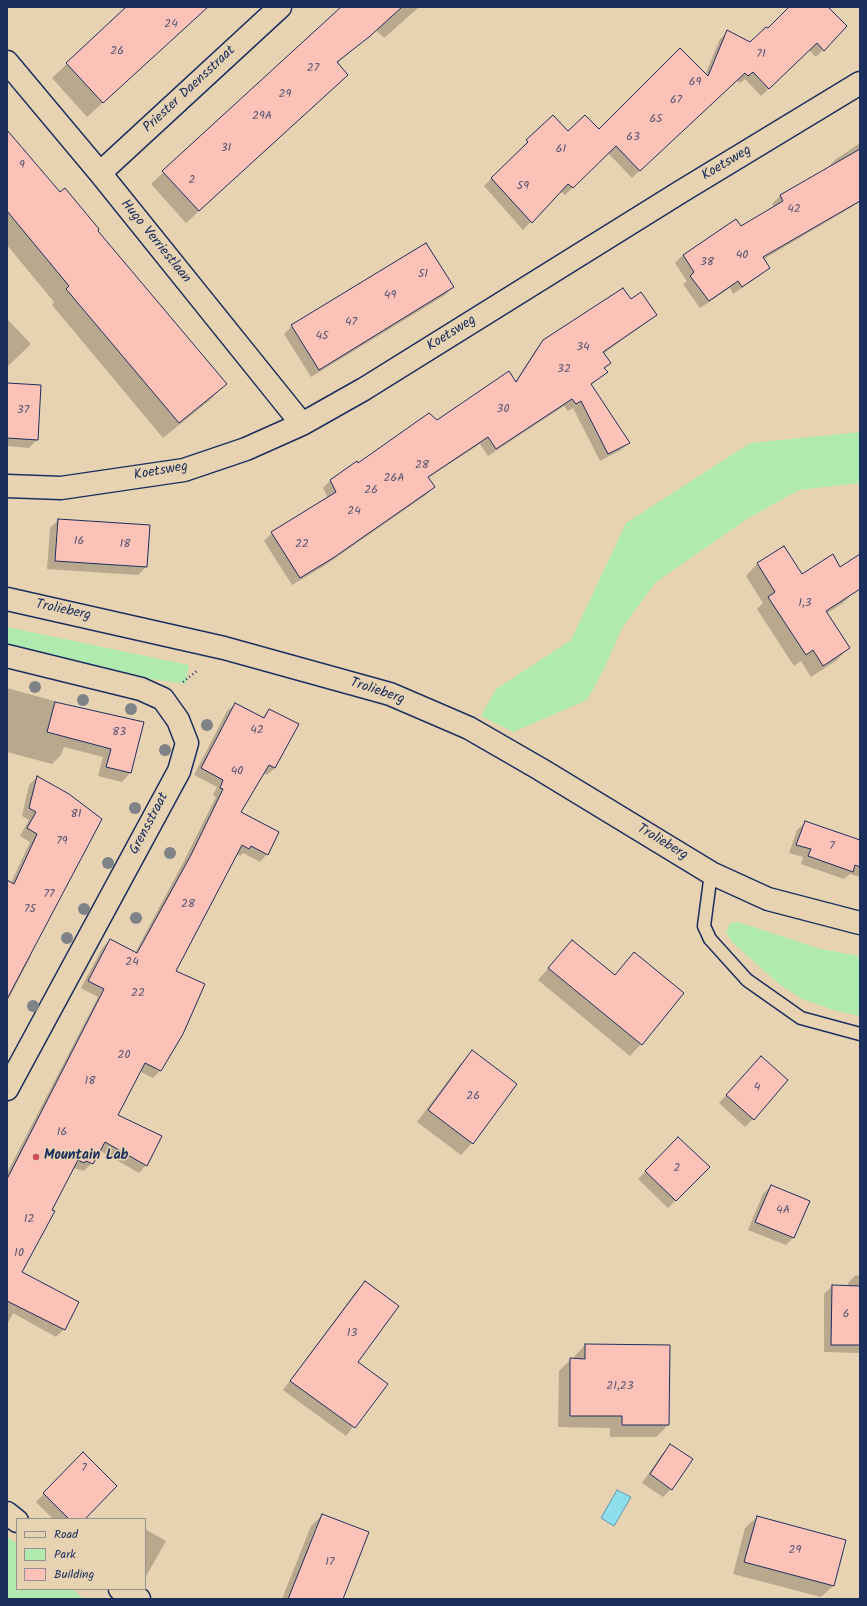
<!DOCTYPE html>
<style>
body{margin:0}
#map{position:relative;width:867px;height:1606px;overflow:hidden;background:#e7d2b1;font-family:Kalam,sans-serif}
canvas{display:block}
.frame{position:absolute;inset:0;border:8px solid #1b2f5e;pointer-events:none}
.legend{position:absolute;left:16px;top:1518px;width:130px;height:72px;box-sizing:border-box;background:#e7d2b1;border:1px solid #959190;margin:0;padding:5px 7px;list-style:none;font-size:12px;color:#1b2f5e}
.legend li{display:flex;align-items:center;gap:8px;height:20px}
.legend b{width:20px;border:1px solid #959190}
</style>
<div id="map">
<canvas width="867" height="1606"></canvas>
<div class="frame"></div>
<ul class="legend">
<li><b style="height:5px;background:#e7d2b1"></b>Road</li>
<li><b style="height:11px;background:#b1eaae"></b>Park</li>
<li><b style="height:11px;background:#fdc2b7"></b>Building</li>
</ul>
</div>
<script>
const context = document.querySelector('canvas').getContext('2d');
context.lineJoin = 'round';
function paint(path, color) { context.fillStyle = color; context.fill(path, 'evenodd'); }
const toPath = rows => new Path2D(rows.map(r => 'M' + r).join(''));
function stroke(path, color, width, dash) { context.strokeStyle = color; context.lineWidth = width; context.lineCap = dash ? 'butt' : 'round'; context.setLineDash(dash || []); context.stroke(path); }
function label(font, color, halo, rows, align = 'center') {
  context.font = font + ' Kalam,sans-serif'; context.lineWidth = 3; context.setLineDash([]); context.textBaseline = 'middle'; context.strokeStyle = halo; context.fillStyle = color; for (const [text, x, y, turn = 0] of rows) {
    context.save(); context.translate(x, y); context.rotate((+turn || 0) * Math.PI / 180); context.textAlign = isNaN(turn) ? turn : align; if (halo) context.strokeText(text, 0, 0); context.fillText(text, 0, 0); context.restore();
  }
}
paint(toPath([
 [860,432,860,483,799,490,747,519,656,582,622,628,605,667,587,700,513,732,481,716,496,689,571,640,626,523,750,443],
 [7,627,189,665,186,684,137,677,7,646],
 [738,922,821,949,860,956,860,1016,836,1011,802,999,779,984,733,943,726,932,730,923],
 [7,1536,17,1544,17,1589,72,1589,84,1599,7,1599]
]), '#b1eaae');
const water = toPath([
 [617,1490,631,1497,614,1526,601,1518,617,1490]
]);
paint(water, '#8fdeec');
stroke(water, '#6198b3', 1);
paint(toPath([
 [127,7,207,7,87,117,52,78],
 [342,7,419,7,384,38,376,30,337,63,335,87,186,223,151,184],
 [790,7,827,7,846,26,816,57,809,50,761,96,745,79,740,83,736,80,632,178,608,153,565,195,560,191,523,230,484,186,553,116,568,132,599,130,705,75,720,39,728,32,750,44,767,30],
 [7,132,60,194,97,231,225,384,210,400,163,438,52,305,54,302,7,245],
 [860,143,860,202,764,259,769,267,761,275,733,294,730,288,700,308,683,284,687,281,675,263,683,255,736,220,740,227,775,208,772,204,780,196,827,169,835,160],
 [453,287,445,295,311,377,284,334,292,326],
 [631,300,655,315,647,322,603,354,610,363,604,369,606,372,590,386,629,442,621,450,600,461,573,408,568,411,564,406,488,456,480,444,428,478,434,487,426,495,324,566,292,585,264,541,272,533,328,498,323,488,331,480,436,421,515,382,536,349,544,341],
 [7,319,31,344,7,367],
 [7,384,37,440,29,448,7,446],
 [58,520,149,526,146,567,138,575,47,569,50,528],
 [783,547,801,575,854,592,843,603,826,614,848,648,837,660,811,677,801,661,794,666,757,609,763,603,746,576,757,564],
 [7,688,54,701,54,702,143,723,130,773,122,782,98,776,103,757,64,747,61,755,52,764,7,752],
 [235,704,262,718,270,710,275,768,267,775,263,773,240,813,267,854,260,862,243,853,240,856,237,854,175,972,182,1033,160,1071,153,1078,139,1071,117,1115,146,1165,139,1173,99,1150,92,1163,84,1171,73,1168,20,1272,64,1329,56,1337,13,1313,7,1325,7,1173,98,997,81,988,103,947,110,940,135,953,183,863,216,797,213,795,217,787,194,775,227,711],
 [37,777,69,795,29,955,31,956,7,1002,7,881,11,883,30,842,20,836,29,820,22,816,29,785],
 [805,823,860,841,860,877,850,874,844,879,801,864,803,857,789,853,797,830],
 [572,942,614,976,634,954,641,1044,630,1056,538,980],
 [472,1052,472,1143,461,1155,417,1122,461,1063],
 [753,1065,753,1119,745,1127,719,1103],
 [678,1138,708,1167,668,1208,638,1179],
 [771,1186,794,1237,786,1245,748,1230,763,1194],
 [856,1275,860,1276,860,1353,824,1352,824,1294,832,1286,848,1286,848,1283],
 [365,1282,357,1362,386,1384,346,1436,283,1390,357,1290],
 [585,1345,668,1425,656,1437,610,1437,610,1428,558,1427,559,1371,571,1359,574,1359,574,1357],
 [670,1446,671,1489,663,1497,642,1483,662,1454],
 [83,1454,84,1519,53,1519,36,1502],
 [322,1515,342,1599,289,1599,318,1527,316,1527,289,1599,282,1599,311,1526],
 [757,1517,833,1586,821,1597,733,1574,745,1528],
 [145,1529,166,1541,145,1578]
]), '#0003');
const building = toPath([
 [126,7,208,7,103,103,66,63,126,7],
 [341,7,402,7,369,37,337,62,348,75,199,211,162,171,341,7],
 [789,7,828,7,847,26,824,51,817,43,769,89,753,72,748,76,745,73,640,171,616,146,573,188,568,184,532,223,491,178,528,142,526,140,553,115,568,131,585,115,599,129,680,48,708,76,727,30,750,42,766,27,768,28,789,7],
 [7,130,60,192,65,188,99,229,98,231,227,384,179,423,66,289,69,286,7,211,7,130],
 [860,149,860,201,763,257,770,268,742,287,738,281,709,301,690,276,694,272,683,255,736,219,741,226,783,201,780,195,860,149],
 [426,243,454,287,319,370,291,325,426,243],
 [623,288,631,299,641,292,657,315,603,352,611,363,604,368,608,372,591,384,630,443,608,454,581,401,576,404,572,399,496,449,488,437,428,477,435,487,333,558,300,578,271,532,336,492,330,480,357,461,358,463,429,413,437,420,509,371,516,382,543,340,623,288],
 [7,383,41,385,38,440,7,438,7,383],
 [58,519,150,525,147,567,55,561,58,519],
 [784,546,802,574,833,554,840,567,860,554,860,589,826,611,850,648,823,666,813,650,806,655,768,597,775,592,757,563,784,546],
 [55,702,144,722,131,773,106,767,111,749,47,732,55,702],
 [235,703,264,718,269,709,299,724,275,768,269,765,241,812,279,832,268,855,251,846,249,849,242,845,176,971,205,984,183,1034,161,1071,145,1063,118,1115,162,1136,147,1166,105,1142,93,1164,86,1161,84,1163,78,1160,52,1210,55,1211,22,1272,79,1302,65,1330,7,1301,7,1179,104,989,88,981,110,939,137,953,191,855,223,789,220,788,223,780,201,768,235,703],
 [37,776,69,794,102,819,7,999,7,880,14,884,37,834,27,828,36,812,29,808,37,776],
 [805,821,860,840,860,867,855,865,853,872,808,856,811,849,796,845,805,821],
 [572,940,615,975,634,952,684,993,642,1045,548,968,572,940],
 [472,1050,517,1084,473,1144,428,1110,472,1050],
 [761,1056,788,1080,754,1120,726,1095,761,1056],
 [678,1137,710,1167,676,1201,645,1171,678,1137],
 [771,1185,810,1201,794,1238,755,1222,771,1185],
 [365,1281,399,1306,358,1362,388,1384,355,1428,290,1381,365,1281],
 [832,1285,860,1286,860,1345,831,1345,832,1285],
 [585,1344,670,1345,669,1425,622,1425,622,1416,570,1416,570,1358,585,1359,585,1344],
 [670,1444,693,1459,672,1490,650,1474,670,1444],
 [83,1452,117,1486,85,1519,69,1519,43,1493,83,1452],
 [322,1514,369,1532,343,1599,288,1599,322,1514],
 [757,1516,846,1540,834,1586,744,1562,757,1516]
]);
paint(building, '#fdc2b7');
stroke(building, '#1b2f5e', 1);
const lane = toPath([
 [711,873,704,926,710,939,747,980,801,1018,860,1034]
]);
const street = toPath([
 [7,62,100,173,302,424],
 [100,173,280,7],
 [7,486,61,488,184,470,246,449,302,424,364,389,682,191,860,83],
 [7,599,224,648,390,694,469,728,540,769,711,873,768,899,860,923],
 [7,656,141,689,163,699,178,720,187,743,179,771,7,1089],
 [7,1513,17,1521],
 [120,1589,139,1599]
]);
stroke(lane, '#1b2f5e', 15);
stroke(street, '#1b2f5e', 25);
stroke(toPath([
 [183,682,198,670]
]), '#1b2f5e', 2.5, [1, 3]);
stroke(lane, '#e7d2b1', 12);
stroke(street, '#e7d2b1', 22);
context.fillStyle = '#7f8388';
for (const [x, y] of [
 [35,687],
 [83,700],
 [131,709],
 [207,725],
 [165,750],
 [135,808],
 [170,853],
 [108,863],
 [84,909],
 [136,918],
 [67,938],
 [33,1006]
]) { context.beginPath(); context.arc(x, y, 6, 0, 2 * Math.PI); context.fill(); }
for (const [x, y, r, color] of [
 [36,1157,4,"#d1495b"]
]) { const dot = new Path2D(); dot.arc(x, y, r, 0, 2 * Math.PI); context.fillStyle = color; context.fill(dot); stroke(dot, '#e7d2b1', 1.5); }
label('12px', '#545474', null, [
 ["24",171,25],
 ["26",117,52],
 ["71",761,55],
 ["27",313,69],
 ["69",695,83],
 ["29",285,95],
 ["67",676,101],
 ["29A",262,117],
 ["65",656,120],
 ["63",633,138],
 ["31",226,149],
 ["61",561,150],
 ["9",22,166],
 ["2",192,181],
 ["59",523,187],
 ["42",794,210],
 ["40",742,256],
 ["38",707,263],
 ["51",423,275],
 ["49",390,296],
 ["47",351,323],
 ["45",322,337],
 ["34",583,348],
 ["32",564,370],
 ["30",503,410],
 ["37",23,411],
 ["28",422,466],
 ["26A",394,479],
 ["26",371,491],
 ["24",354,512],
 ["16",79,542],
 ["18",125,545],
 ["22",302,545],
 ["1,3",805,604],
 ["42",257,731],
 ["83",119,733],
 ["40",237,772],
 ["81",76,815],
 ["79",62,842],
 ["7",832,847],
 ["77",49,895],
 ["28",188,905],
 ["75",30,910],
 ["24",132,963],
 ["22",138,994],
 ["20",124,1056],
 ["18",90,1082],
 ["4",757,1088],
 ["26",473,1097],
 ["16",62,1133],
 ["2",677,1169],
 ["4A",783,1211],
 ["12",29,1220],
 ["10",19,1254],
 ["6",846,1315],
 ["13",352,1334],
 ["21,23",620,1387],
 ["7",84,1469],
 ["29",795,1551],
 ["17",330,1563]
]);
label('14px', '#1b2f5e', '#e7d2b1', [
 ["Priester Daensstraat",190,90,-43],
 ["Koetsweg",727,164,-31],
 ["Hugo Verriestlaan",155,242,51],
 ["Koetsweg",452,334,-32],
 ["Koetsweg",161,472,-10],
 ["Trolieberg",63,611,12],
 ["Trolieberg",377,692,18],
 ["Grensstraat",150,824,-62],
 ["Trolieberg",662,843,31]
]);
label('bold 14px', '#1b2f5e', '#e7d2b1', [
 ["Mountain Lab",44,1157]
], 'left');
</script>
